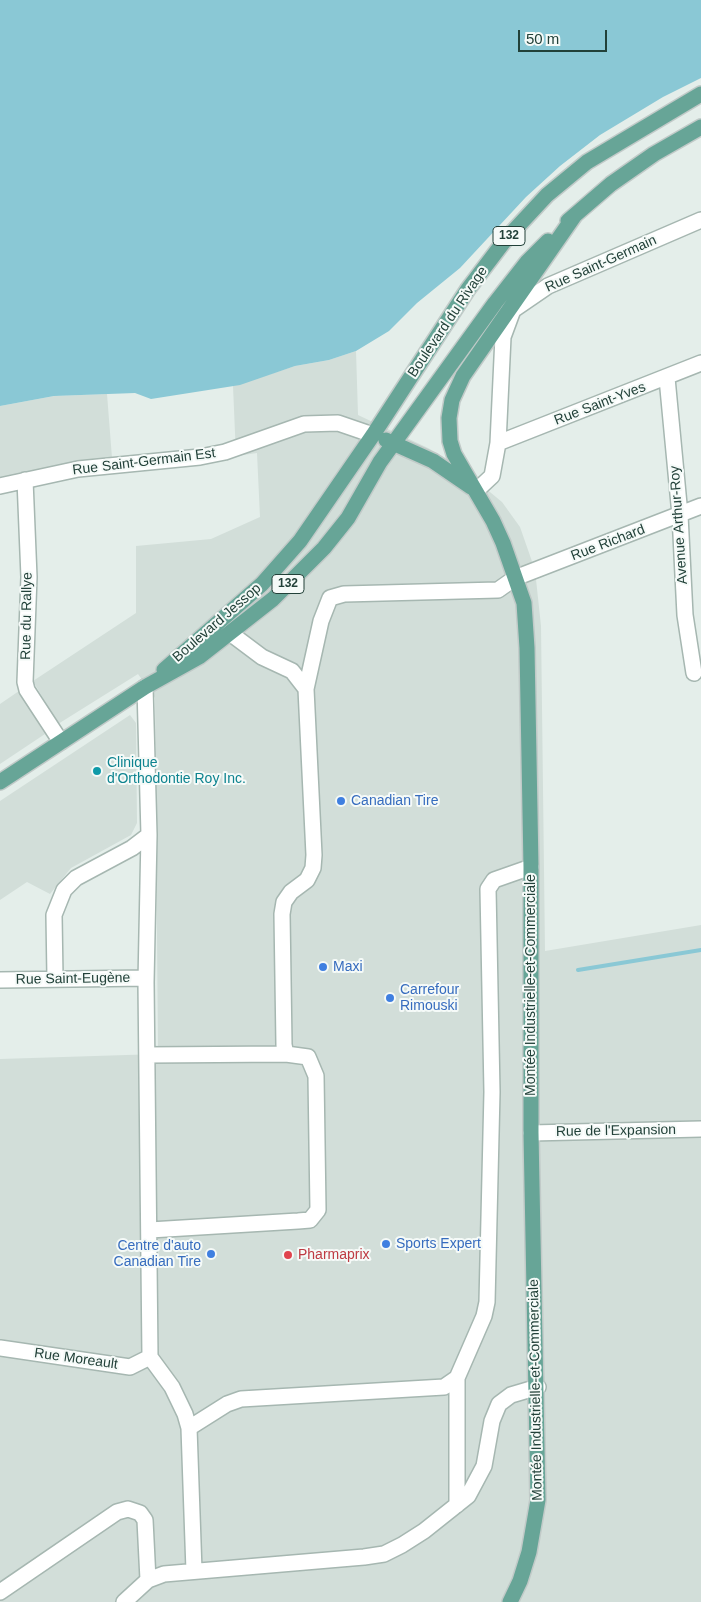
<!DOCTYPE html>
<meta charset="utf-8">
<style>
body{margin:0}
#map{position:relative;width:701px;height:1602px;overflow:hidden;background:#e4eeea;font-family:Arial,sans-serif}
canvas{display:block}
.scale{position:absolute;left:518px;top:30px;width:89px;height:22px;box-sizing:border-box;border:2px solid #224139;border-top:0;padding-left:6px;font-size:15px;line-height:18px;white-space:nowrap;color:#224139;-webkit-text-stroke:4px #f5faf8;paint-order:stroke}
</style>
<div id="map">
<canvas width="701" height="1602"></canvas>
<div class="scale">50 m</div>
</div>
<script>
const context = document.querySelector('canvas').getContext('2d');
context.lineJoin = 'round';
function paint(path, color) { context.fillStyle = color; context.fill(path, 'evenodd'); }
const toPath = rows => new Path2D(rows.map(r => 'M' + r).join(''));
function stroke(path, color, width, dash) { context.strokeStyle = color; context.lineWidth = width; context.lineCap = dash ? 'butt' : 'round'; context.setLineDash(dash || []); context.stroke(path); }
function label(font, color, halo, rows, align = 'center') {
  context.font = font + ' Arial,sans-serif'; context.lineWidth = 4; context.setLineDash([]); context.textBaseline = 'middle'; context.strokeStyle = halo; context.fillStyle = color; for (const [text, x, y, turn = 0] of rows) {
    context.save(); context.translate(x, y); context.rotate((+turn || 0) * Math.PI / 180); context.textAlign = isNaN(turn) ? turn : align; if (halo) context.strokeText(text, 0, 0); context.fillText(text, 0, 0); context.restore();
  }
}
paint(toPath([
 [356,351,358,415,428,448,456,464,502,502,520,527,535,570,541,626,545,951,701,925,701,1602,0,1602,0,1059,158,1054,155,698,138,674,58,724,33,681,136,613,136,546,211,539,260,517,257,453,236,456,233,386,295,366,329,360],
 [107,394,112,458,0,478,0,406,54,396],
 [19,691,45,734,0,764,0,704],
 [130,715,136,723,137,823,131,835,71,868,50,894,27,882,0,900,0,801]
]), '#d2ded9');
paint(toPath([
 [0,0,701,0,701,78,663,97,600,135,560,166,526,197,460,268,417,303,389,331,356,351,329,360,295,366,240,385,151,399,135,393,54,396,0,406]
]), '#8ac8d5');
stroke(toPath([
 [578,970,701,950]
]), '#8ac8d5', 4);
const minor = toPath([
 [667,378,680,515,685,615,694,673],
 [498,443,701,363],
 [25,480,29,577,25,682,27,690,61,742],
 [0,486,78,469,200,457,225,452,304,424,338,423,373,435],
 [476,491,492,476,498,443,503,337,513,310,548,286,701,220],
 [145,687,149,835,146,982,150,1357,172,1387,185,1414,189,1428,194,1571],
 [306,689,321,621,330,598,344,594,498,590,515,578,701,506],
 [55,978,54,915,64,890,76,878,132,848,149,835],
 [0,980,146,978],
 [147,1055,286,1054],
 [531,1133,701,1129],
 [150,1230,298,1221,310,1220,318,1210,316,1076,308,1057,286,1054,284,1045,282,914,284,902,291,892,307,880,313,868,314,855,306,689,292,671,262,657,230,633],
 [0,1348,130,1367,150,1357],
 [457,1378,457,1505],
 [189,1428,227,1404,241,1399,444,1387,457,1378,484,1316,487,1302,492,1092,488,889,494,880,531,867],
 [0,1592,117,1512,128,1509,140,1513,145,1520,148,1580],
 [124,1602,148,1580,164,1574,364,1557,384,1554,402,1545,424,1531,468,1496,484,1466,492,1421,499,1404,511,1395,538,1387]
]);
const major = toPath([
 [568,221,611,184,654,154,701,127],
 [386,440,433,461,471,487],
 [164,670,262,584,300,541,373,435,468,289,506,239,547,195,587,162,701,94],
 [0,782,145,687,199,657,273,599,324,548,348,518,380,462,495,303,527,262,548,241],
 [510,1602,520,1581,529,1552,538,1500,531,1133,531,867,527,648,524,603,503,543,493,521,454,454,450,441,449,418,452,400,463,376,575,215]
]);
stroke(minor, '#a6b7b1', 18);
stroke(major, '#c1cac8', 18);
stroke(minor, '#fff', 15);
stroke(major, '#67a597', 15);
for (const [x, y, r, color] of [
 [97,771,5,"#0f9aa8"],
 [341,801,5,"#3f7fe0"],
 [323,967,5,"#3f7fe0"],
 [390,998,5,"#3f7fe0"],
 [386,1244,5,"#3f7fe0"],
 [211,1254,5,"#3f7fe0"],
 [288,1255,5,"#e0444e"]
]) { const dot = new Path2D(); dot.arc(x, y, r, 0, 2 * Math.PI); context.fillStyle = color; context.fill(dot); stroke(dot, '#f5faf8', 2); }
for (const [x, y, w] of [
 [509,236,32],
 [288,584,32]
]) { const box = new Path2D(); box.roundRect(x - w / 2, y - 9.5, w, 19, 4); context.fillStyle = '#f5faf8'; context.fill(box); stroke(box, '#224139', 1); }
label('bold 12px', '#224139', null, [
 ["132",509,236],
 ["132",288,584]
]);
label('14px', '#224139', '#f5faf8', [
 ["Rue Saint-Germain",601,264,-24],
 ["Boulevard du Rivage",448,322,-56],
 ["Rue Saint-Yves",600,404,-21],
 ["Rue Saint-Germain Est",144,462,-7],
 ["Avenue Arthur-Roy",679,525,-94],
 ["Rue Richard",608,543,-21],
 ["Rue du Rallye",27,616,-89],
 ["Boulevard Jessop",217,623,-41],
 ["Rue Saint-Eugène",73,979,-1],
 ["Montée Industrielle-et-Commerciale",531,985,-90],
 ["Rue de l'Expansion",616,1131,-1],
 ["Rue Moreault",76,1359,8],
 ["Montée Industrielle-et-Commerciale",536,1390,-91]
]);
label('14px', '#0d838f', '#f5faf8', [
 ["Clinique",107,763],
 ["d'Orthodontie Roy Inc.",107,779]
], 'left');
label('14px', '#366cbe', '#f5faf8', [
 ["Canadian Tire",351,801],
 ["Maxi",333,967],
 ["Carrefour",400,990],
 ["Rimouski",400,1006],
 ["Sports Expert",396,1244],
 ["Centre d'auto",201,1246,"right"],
 ["Canadian Tire",201,1262,"right"]
], 'left');
label('14px', '#be3a42', '#f5faf8', [
 ["Pharmaprix",298,1255]
], 'left');
</script>
